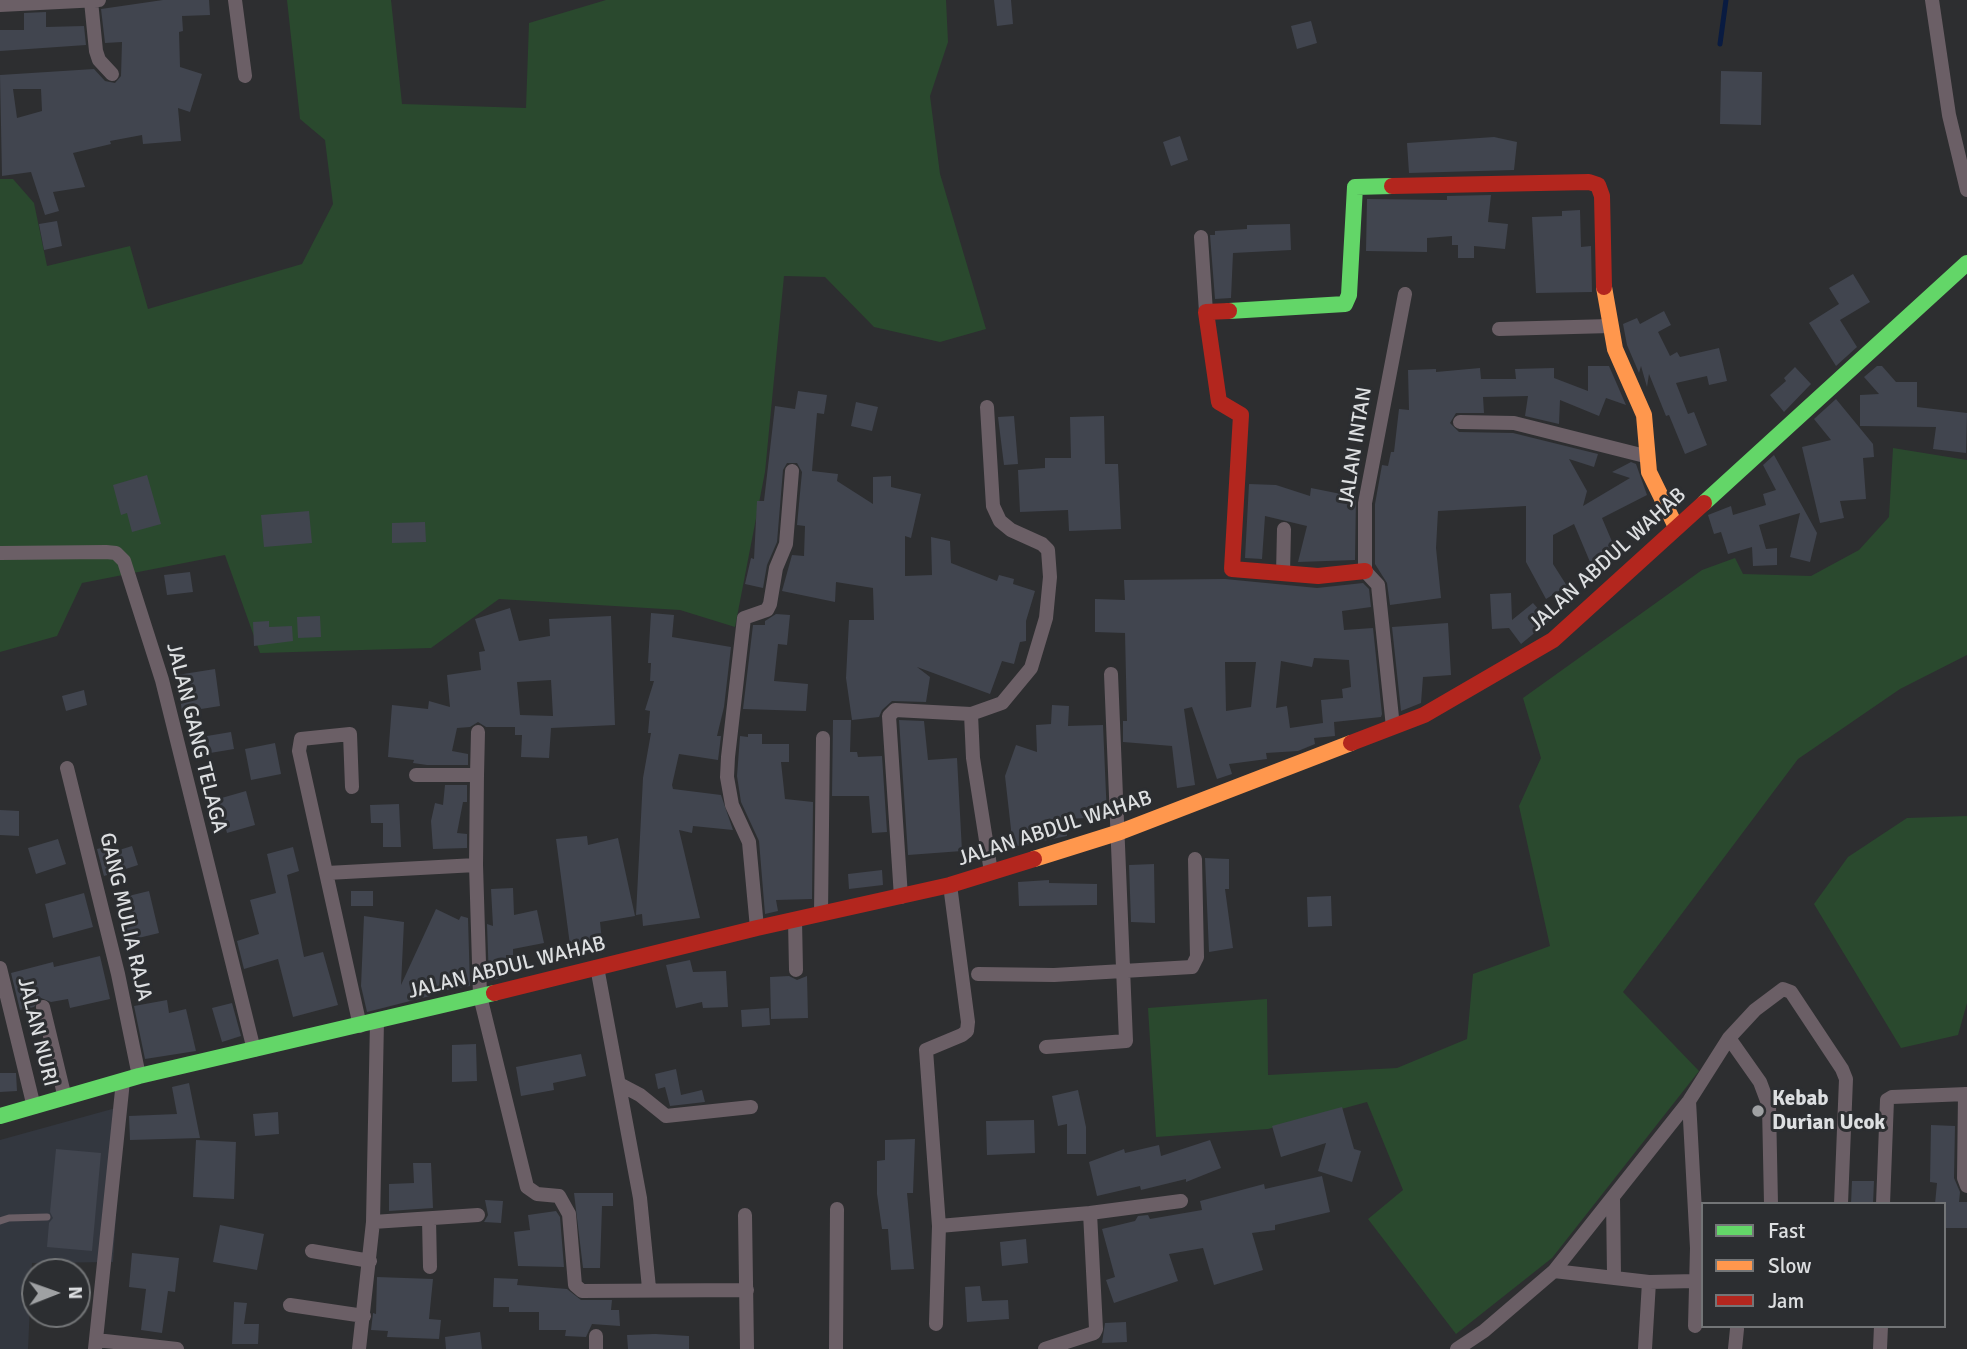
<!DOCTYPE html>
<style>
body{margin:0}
#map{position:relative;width:1967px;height:1349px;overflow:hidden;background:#2d2e30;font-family:Signika,sans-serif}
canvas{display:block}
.legend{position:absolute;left:1701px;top:1202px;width:245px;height:126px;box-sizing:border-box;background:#2c2e31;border:2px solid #737577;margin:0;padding:9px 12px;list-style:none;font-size:21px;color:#dddfe1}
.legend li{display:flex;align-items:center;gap:14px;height:35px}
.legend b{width:35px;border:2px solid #737577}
.north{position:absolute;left:21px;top:1258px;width:70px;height:70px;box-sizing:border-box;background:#2c2e31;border:2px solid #737577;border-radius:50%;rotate:89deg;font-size:19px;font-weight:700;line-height:28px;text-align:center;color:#dddfe1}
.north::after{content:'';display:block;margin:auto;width:24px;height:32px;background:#9fa1a3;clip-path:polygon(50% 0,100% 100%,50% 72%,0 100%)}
</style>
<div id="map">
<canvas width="1967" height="1349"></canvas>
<ul class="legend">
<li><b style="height:9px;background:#63d668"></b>Fast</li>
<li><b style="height:9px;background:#ff974d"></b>Slow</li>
<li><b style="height:9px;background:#b3261e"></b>Jam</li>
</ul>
<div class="north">N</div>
</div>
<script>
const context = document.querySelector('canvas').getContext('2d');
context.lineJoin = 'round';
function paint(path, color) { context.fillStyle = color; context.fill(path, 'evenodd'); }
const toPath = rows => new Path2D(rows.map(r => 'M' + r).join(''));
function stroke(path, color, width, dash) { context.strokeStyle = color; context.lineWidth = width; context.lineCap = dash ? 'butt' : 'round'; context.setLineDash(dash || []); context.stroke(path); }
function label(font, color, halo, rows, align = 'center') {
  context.font = font + ' Signika,sans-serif'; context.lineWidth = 6; context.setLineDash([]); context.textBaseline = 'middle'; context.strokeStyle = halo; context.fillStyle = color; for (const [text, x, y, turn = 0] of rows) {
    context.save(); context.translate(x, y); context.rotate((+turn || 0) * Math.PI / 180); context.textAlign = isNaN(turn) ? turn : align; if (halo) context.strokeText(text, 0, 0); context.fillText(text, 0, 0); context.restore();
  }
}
paint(toPath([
 [123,1106,113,1262,32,1263,28,1349,0,1349,0,1140]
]), '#33373f');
paint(toPath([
 [287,0,391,0,402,104,526,108,529,23,606,0,946,0,948,42,930,96,940,174,986,329,940,342,874,327,825,277,784,276,765,472,735,627,680,610,499,599,431,648,260,653,225,555,82,583,57,636,0,652,0,179,13,179,34,203,47,266,130,246,148,309,302,264,333,204,325,140,300,119],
 [1893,448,1967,460,1967,655,1900,689,1798,759,1623,992,1699,1071,1552,1258,1456,1334,1368,1219,1403,1190,1367,1102,1268,1129,1156,1137,1148,1008,1267,999,1268,1075,1397,1068,1467,1039,1473,974,1550,946,1519,806,1541,758,1523,698,1702,570,1735,558,1743,574,1811,576,1859,550,1889,517],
 [1967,816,1967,1003,1958,1035,1901,1048,1814,904,1848,857,1907,818]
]), '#2a492e');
stroke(toPath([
 [1720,44,1726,0]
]), '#091b41', 5);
paint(toPath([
 [163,0,209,0,210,15,182,16,183,31,179,32,180,67,202,74,190,112,178,108,181,141,143,144,142,135,110,141,111,144,73,153,85,187,53,192,59,211,45,215,31,172,2,176,0,75,94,69,105,81,115,83,121,76,122,42,105,43,101,9],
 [13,89,41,89,42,111,17,118],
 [994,0,1011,0,1013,24,997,26],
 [46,12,46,27,84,26,86,45,0,51,0,30,24,30,24,13],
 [1311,21,1317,43,1297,49,1291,26],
 [1721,71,1762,72,1761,125,1720,124],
 [1180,136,1188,160,1171,166,1163,142],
 [1494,137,1517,142,1514,170,1409,173,1407,143],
 [1491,195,1488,222,1508,224,1505,249,1474,246,1474,258,1458,258,1458,245,1452,245,1452,236,1427,238,1427,252,1366,251,1367,199,1447,200,1447,196],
 [1580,210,1581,247,1591,246,1592,292,1536,293,1532,217,1562,216,1562,211],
 [57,221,62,246,44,250,39,224],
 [1290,224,1291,250,1233,253,1231,298,1215,299,1210,235,1215,235,1215,231,1247,229,1247,225],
 [1853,274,1870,302,1840,320,1857,347,1836,366,1809,323,1839,304,1829,288],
 [1664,311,1671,325,1658,332,1670,356,1677,352,1680,357,1719,348,1727,381,1709,385,1707,376,1676,383,1688,414,1694,412,1707,445,1685,454,1669,415,1666,416,1649,374,1647,387,1641,366,1639,373,1627,345,1623,324,1637,318,1640,324],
 [1588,366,1609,366,1626,405,1606,398,1599,416,1560,400,1559,424,1525,416,1528,396,1483,397,1484,413,1456,413,1450,423,1459,432,1513,433,1598,454,1594,467,1569,459,1587,491,1583,506,1630,478,1612,472,1631,462,1636,464,1647,495,1602,518,1619,558,1593,569,1574,524,1553,535,1553,564,1567,586,1546,599,1526,562,1526,506,1438,511,1436,548,1441,598,1390,605,1387,583,1375,564,1375,504,1382,465,1388,466,1391,452,1394,452,1399,409,1409,410,1408,370,1436,369,1436,372,1480,368,1481,379,1516,379,1515,369,1554,368,1554,378,1588,391],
 [1877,366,1882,366,1896,382,1917,382,1917,407,1967,413,1966,453,1933,449,1936,427,1860,426,1860,395,1879,394,1864,377],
 [1795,367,1811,384,1784,412,1770,395,1786,381,1784,378],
 [798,391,827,395,824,414,817,413,812,471,838,474,837,481,873,504,873,477,891,476,891,487,921,494,911,538,905,536,905,576,932,575,931,537,950,541,951,563,997,581,999,575,1014,579,1013,584,1035,591,1026,621,1026,641,1020,642,1014,664,1002,661,990,694,917,667,930,677,926,702,892,701,882,710,879,717,852,720,846,678,849,620,874,620,873,588,836,582,835,602,782,591,792,555,804,556,805,526,797,525,802,472,797,463,787,463,783,470,777,542,767,565,763,588,745,584,751,558,754,559,757,501,764,501,775,406,795,409],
 [1836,399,1873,444,1874,457,1863,458,1866,499,1840,501,1844,518,1820,523,1802,447,1831,440,1814,419],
 [856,402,878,407,872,431,851,426],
 [1014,416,1018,464,1004,465,998,417],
 [1104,416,1105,464,1118,464,1121,529,1069,531,1068,510,1020,512,1018,470,1045,468,1045,458,1071,458,1070,417],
 [1774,455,1817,533,1810,562,1790,557,1800,513,1759,525,1766,549,1777,548,1777,565,1753,566,1752,547,1728,554,1721,532,1714,534,1708,515,1731,506,1733,515,1766,505,1763,494,1776,490,1763,465],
 [147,475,161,524,132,532,127,513,121,515,113,485],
 [1249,484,1276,485,1310,496,1311,488,1356,497,1355,560,1298,562,1307,526,1265,516,1262,559,1245,558],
 [309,511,312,543,264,547,261,515],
 [425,522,426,542,392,543,392,523],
 [190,572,193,592,167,595,164,575],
 [1225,579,1317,588,1363,583,1369,589,1371,607,1342,611,1344,630,1373,628,1382,714,1381,717,1334,722,1335,736,1314,738,1315,744,1298,751,1266,753,1267,759,1229,764,1232,774,1217,779,1192,707,1184,709,1195,785,1177,788,1172,746,1123,742,1123,721,1127,721,1125,633,1095,632,1095,599,1125,600,1124,580],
 [1314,658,1349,660,1351,687,1342,689,1343,698,1321,700,1323,723,1290,728,1287,706,1276,708,1281,661,1312,667],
 [1225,662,1256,662,1251,707,1226,711],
 [1511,593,1512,620,1533,603,1549,621,1521,644,1509,628,1492,629,1490,594],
 [510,608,519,641,550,636,549,619,611,616,615,725,551,728,549,758,521,757,522,735,515,735,515,727,486,727,478,722,470,727,457,728,452,751,468,754,468,765,427,765,413,763,414,760,388,757,392,705,428,709,429,701,450,707,447,675,481,670,479,652,485,651,475,619],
 [551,680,553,716,520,715,517,682],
 [651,613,674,615,672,637,731,647,724,707,717,736,721,736,718,760,679,754,672,785,673,789,721,795,733,830,693,826,692,833,679,830,700,918,643,926,642,914,636,915,643,778,651,733,648,733,650,711,645,710,654,681,650,681,651,663,648,663],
 [776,614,790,615,787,645,778,644,774,681,808,684,806,711,743,709,753,625,765,625,765,621],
 [320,616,321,637,298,638,297,617],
 [269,621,269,627,292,626,293,641,254,646,253,622],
 [1448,623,1451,675,1423,677,1421,703,1401,711,1392,627],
 [215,669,220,706,182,712,177,675],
 [84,690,87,705,66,711,62,696],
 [1052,705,1069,706,1068,726,1103,725,1107,817,1066,819,1067,836,1013,847,1005,776,1016,745,1037,752,1036,725,1051,724],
 [833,720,851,720,850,752,857,752,858,757,882,756,887,832,872,833,869,796,832,796],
 [899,720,924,721,928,760,957,758,962,851,908,855],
 [231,732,234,749,210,753,207,736],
 [748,734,762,734,762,744,789,744,789,762,781,762,785,799,813,802,812,899,776,900,778,911,765,914,759,841,741,802,737,776,740,736,748,737],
 [275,743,281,774,251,780,245,749],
 [445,785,467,785,467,802,463,802,457,833,467,834,467,848,433,849,431,821,435,803,443,805],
 [246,791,255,825,227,833,218,799],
 [399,804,401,847,383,847,383,823,371,823,370,805],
 [0,810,19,811,19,836,0,835],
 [587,836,588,845,618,838,635,916,600,922,602,941,570,945,556,839],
 [58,839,66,864,36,874,28,848],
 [114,845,116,851,132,846,138,865,104,876,97,849],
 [293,847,299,871,287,875,304,957,323,952,338,1005,293,1017,278,959,244,969,237,941,259,934,250,900,276,893,267,854],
 [1205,858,1229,859,1229,889,1225,889,1233,948,1209,952],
 [1154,864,1155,923,1131,922,1129,865],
 [882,870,883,885,849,889,848,874],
 [1049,880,1049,883,1097,884,1097,905,1019,906,1018,882],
 [513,888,514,915,537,910,544,943,513,949,513,955,506,955,506,977,489,981,487,924,493,926,491,889],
 [149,891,159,933,126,941,116,899],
 [351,891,373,891,373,906,351,906],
 [84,893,93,927,53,938,45,904],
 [1331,896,1332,926,1308,927,1307,897],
 [436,909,459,920,461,916,468,918,470,986,430,993,430,996,367,1012,361,986,364,916,404,922,401,985],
 [100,956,110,999,70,1008,68,999,51,1002,41,998,34,1007,20,1010,11,973,53,962,54,967],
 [690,960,693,972,726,971,728,1007,703,1008,702,1002,676,1008,666,965],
 [789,976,797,980,807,976,808,1018,771,1019,770,977],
 [167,1000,169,1013,186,1009,196,1051,145,1059,134,1006],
 [232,1003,241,1036,222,1042,212,1008],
 [769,1008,770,1025,742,1027,741,1010],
 [476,1044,477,1081,452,1082,452,1045],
 [581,1054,586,1076,553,1083,554,1090,521,1096,516,1067],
 [676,1069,681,1095,702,1090,705,1102,670,1106,665,1087,658,1089,655,1074],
 [0,1073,16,1073,17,1091,0,1092],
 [189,1083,200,1138,130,1140,129,1116,177,1114,172,1087],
 [1078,1090,1086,1127,1086,1154,1067,1154,1067,1124,1058,1126,1052,1096],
 [1342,1107,1354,1149,1361,1151,1352,1182,1318,1171,1326,1143,1281,1157,1272,1126],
 [278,1112,279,1134,255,1136,253,1114],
 [1034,1120,1035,1153,987,1155,986,1121],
 [1931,1125,1955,1126,1954,1178,1960,1192,1959,1202,1967,1202,1967,1228,1944,1228,1944,1204,1935,1204,1937,1183,1930,1182],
 [915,1139,913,1193,907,1193,914,1269,891,1270,888,1229,882,1229,877,1194,877,1161,885,1160,885,1140],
 [196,1140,236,1142,234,1199,193,1197],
 [1210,1140,1221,1168,1186,1182,1186,1179,1141,1190,1140,1186,1097,1196,1089,1162,1124,1149,1125,1153,1159,1145,1161,1156],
 [56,1149,101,1153,92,1251,47,1247,49,1223,53,1218,50,1212],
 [413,1163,431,1163,433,1208,389,1211,389,1184,414,1183],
 [1322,1176,1330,1212,1275,1225,1275,1230,1252,1233,1263,1270,1214,1285,1203,1248,1169,1254,1178,1281,1114,1303,1106,1280,1115,1277,1102,1229,1135,1221,1138,1216,1148,1215,1150,1219,1202,1210,1200,1201,1264,1184,1265,1189],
 [1852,1181,1874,1181,1873,1204,1851,1204],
 [574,1193,613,1193,613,1206,602,1206,600,1268,583,1268],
 [485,1200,503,1201,501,1223,484,1222,488,1215],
 [556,1211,560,1217,564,1267,518,1266,514,1232,530,1230,528,1215],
 [220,1225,264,1234,257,1270,213,1262],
 [1026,1239,1028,1263,1002,1266,1000,1242],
 [132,1253,179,1258,175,1292,168,1291,162,1333,141,1330,146,1289,129,1287],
 [377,1277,433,1279,429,1319,441,1320,439,1339,387,1337,388,1331,371,1330,373,1313,376,1314],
 [494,1278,518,1279,517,1285,567,1289,581,1300,612,1300,611,1310,619,1310,620,1326,592,1324,586,1337,565,1336,566,1330,539,1330,539,1312,509,1312,509,1307,493,1307],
 [980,1286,982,1301,1008,1300,1009,1319,967,1322,965,1287],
 [234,1302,247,1303,244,1324,259,1324,258,1344,232,1344],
 [1126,1322,1127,1342,1102,1343,1105,1323],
 [480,1332,482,1349,446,1349,445,1337],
 [655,1334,689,1336,689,1349,628,1349,627,1335]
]), '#41454f');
stroke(toPath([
 [0,1221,9,1218,47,1217]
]), '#6b5f66', 7);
stroke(toPath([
 [235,0,245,76],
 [1932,0,1949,115,1967,190],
 [91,1,96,51,99,60,112,74],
 [0,5,99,0],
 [1201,237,1206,312],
 [1499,329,1611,326],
 [987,407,993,506,1000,521,1011,530,1042,544,1048,550,1050,577,1046,618,1031,668,1002,703,971,714,973,758,991,872],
 [1460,422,1514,423,1645,456],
 [0,553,106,552,116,553,124,561,162,680,254,1050],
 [1283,574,1284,529],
 [1393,727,1378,585,1365,571,1365,503,1405,294],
 [67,768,118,974,139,1076],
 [416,775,477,775,476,865],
 [477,775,478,732],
 [352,787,350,734,301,739,299,751,360,1026],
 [327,873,476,865,480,996,527,1187,537,1194,559,1196,569,1214,575,1285,582,1291,747,1290],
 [901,897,889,716,895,710,971,714],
 [821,914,823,738],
 [795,920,796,970],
 [757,928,749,842,732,805,727,777,728,757,744,618,767,610,770,604,776,568,786,544,792,471],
 [597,967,640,1198,649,1288],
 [0,968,34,1107],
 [978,974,1054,975,1192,967,1197,957,1195,859],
 [43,1007,65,1098],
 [1729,1038,1760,1082,1769,1106,1771,1204],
 [1046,1047,1126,1041,1111,674],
 [621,1085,640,1095,666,1116,751,1107],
 [1965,1094,1964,1178,1967,1186],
 [1689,1101,1697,1248,1695,1326],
 [1613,1197,1614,1276],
 [1883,1204,1887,1100,1892,1097,1967,1094],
 [1090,1213,1181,1201],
 [745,1215,747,1349],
 [429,1219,430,1267],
 [373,1222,478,1215],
 [939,1226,1090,1213,1096,1329,1094,1333,1045,1349],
 [312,1251,370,1261],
 [1554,1271,1649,1282,1696,1281],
 [290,1305,364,1316],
 [936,1324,939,1226,926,1050,962,1035,967,1031,968,1022,950,885],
 [596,1336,596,1349],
 [96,1340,177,1349],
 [95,1349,123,1081],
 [359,1349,373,1222,377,1021],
 [836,1349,837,1209],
 [1457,1349,1484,1331,1554,1271,1689,1101,1729,1038,1755,1010,1783,989,1791,992,1842,1069,1846,1079,1841,1204],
 [1645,1349,1649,1282],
 [1735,1349,1737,1329],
 [1880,1349,1881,1326]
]), '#6b5f66', 14);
stroke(toPath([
 [1229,311,1345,304,1349,295,1355,187,1392,186],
 [1704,503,1967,263],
 [0,1116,139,1076,494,993]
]), '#63d668', 16);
stroke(toPath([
 [1604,287,1615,349,1644,415,1649,472,1676,527],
 [1034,859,1120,832,1351,743]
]), '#ff974d', 16);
stroke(toPath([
 [1392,186,1589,182,1598,185,1602,196,1604,287],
 [1229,311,1206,312,1219,402,1241,415,1232,569,1318,576,1365,571],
 [1351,743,1424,715,1553,640,1704,503],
 [494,993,757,928,950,885,1034,859]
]), '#b3261e', 16);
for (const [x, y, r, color] of [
 [1758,1111,7,"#9fa1a3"]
]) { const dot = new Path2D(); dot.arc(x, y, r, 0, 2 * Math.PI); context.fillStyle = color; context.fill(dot); stroke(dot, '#2c2e31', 2.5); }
label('21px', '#dddfe1', '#2c2e31', [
 ["JALAN INTAN",1356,447,-81],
 ["JALAN ABDUL WAHAB",1608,560,-42],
 ["JALAN GANG TELAGA",196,738,76],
 ["JALAN ABDUL WAHAB",1055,829,-18],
 ["GANG MULIA RAJA",125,917,77],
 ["JALAN ABDUL WAHAB",507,968,-14],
 ["JALAN NURI",37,1032,76]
]);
label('bold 21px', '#dddfe1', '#2c2e31', [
 ["Kebab",1772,1099],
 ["Durian Ucok",1772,1123]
], 'left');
</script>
